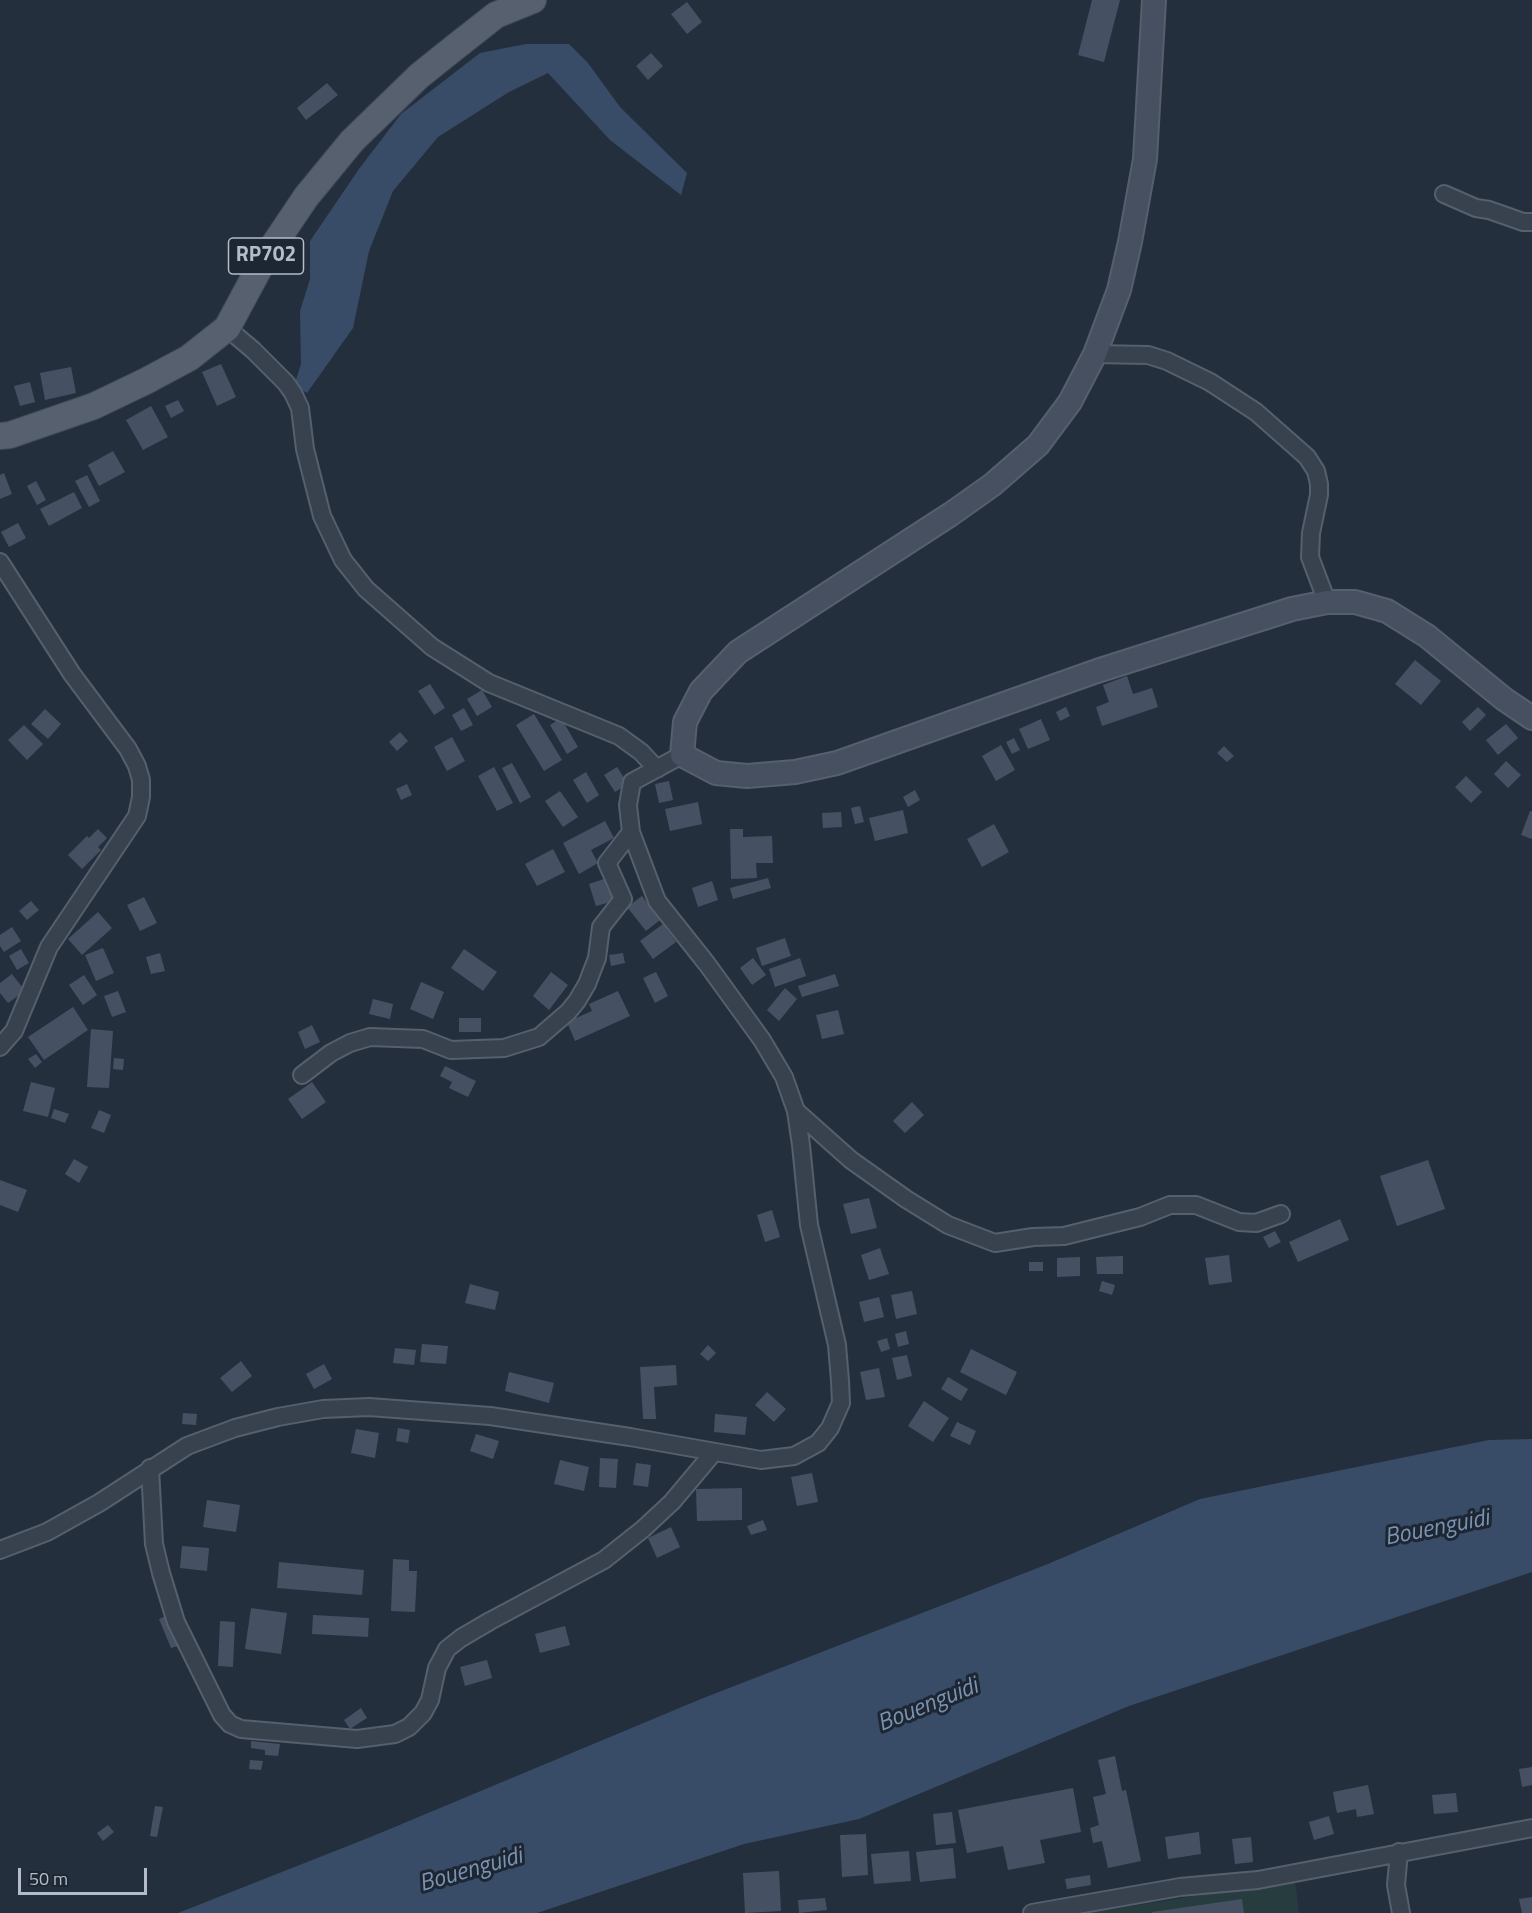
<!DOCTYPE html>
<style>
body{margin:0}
#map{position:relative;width:1532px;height:1913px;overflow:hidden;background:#242f3e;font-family:"Titillium Web",sans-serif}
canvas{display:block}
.scale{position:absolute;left:18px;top:1868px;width:129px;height:27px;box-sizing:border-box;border:3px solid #b4bcc9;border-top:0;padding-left:8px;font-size:18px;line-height:21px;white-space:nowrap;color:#b4bcc9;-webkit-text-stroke:4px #1d2633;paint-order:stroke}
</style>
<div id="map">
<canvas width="1532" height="1913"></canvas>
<div class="scale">50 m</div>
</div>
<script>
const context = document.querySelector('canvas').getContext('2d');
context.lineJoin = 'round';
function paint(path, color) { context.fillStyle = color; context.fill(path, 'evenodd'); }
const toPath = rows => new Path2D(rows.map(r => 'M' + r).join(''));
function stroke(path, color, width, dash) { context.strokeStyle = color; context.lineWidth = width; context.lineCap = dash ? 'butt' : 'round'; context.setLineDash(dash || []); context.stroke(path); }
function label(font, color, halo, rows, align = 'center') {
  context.font = font + ' "Titillium Web",sans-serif'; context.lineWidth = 6; context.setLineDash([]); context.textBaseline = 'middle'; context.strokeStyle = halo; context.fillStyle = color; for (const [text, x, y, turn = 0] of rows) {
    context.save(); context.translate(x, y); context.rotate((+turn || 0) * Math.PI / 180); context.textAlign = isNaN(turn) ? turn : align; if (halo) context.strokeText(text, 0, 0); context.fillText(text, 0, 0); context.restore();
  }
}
paint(toPath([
 [1295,1880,1299,1913,1088,1913]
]), '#263c3f');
paint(toPath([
 [526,44,569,44,588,63,620,107,687,173,681,195,610,140,548,73,509,92,438,137,393,191,369,251,353,328,307,393,294,386,301,364,300,311,310,279,310,241,359,169,401,114,480,53],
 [1532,1439,1532,1572,1129,1706,859,1819,744,1844,537,1913,178,1913,373,1836,701,1699,1048,1564,1200,1499,1489,1440]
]), '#394c67');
paint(toPath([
 [1092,0,1120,0,1104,62,1078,55],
 [687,2,702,22,687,34,671,14],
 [651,53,663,66,648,80,636,66],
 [327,83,338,95,306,120,297,108],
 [221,364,236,397,217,406,202,372],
 [71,367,76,393,45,400,40,373],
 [30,382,35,402,20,406,14,386],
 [178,400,184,411,171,418,165,406],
 [151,406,168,437,143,450,126,420],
 [113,451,125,472,99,486,88,465],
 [4,473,12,494,0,499,0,475],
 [87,475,100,501,89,507,75,481],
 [36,481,46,500,37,505,27,486],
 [74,492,82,508,49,526,40,509],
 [18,523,26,538,9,547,1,532],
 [1415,660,1441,681,1421,705,1395,684],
 [1127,676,1133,694,1152,688,1158,707,1102,726,1096,707,1109,702,1103,685],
 [430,684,445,708,434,715,418,691],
 [482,690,492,707,477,716,467,699],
 [1066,707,1070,716,1060,721,1056,712],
 [1478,707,1486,715,1470,731,1462,722],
 [464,708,473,725,461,731,452,715],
 [45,709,61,724,48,739,31,724],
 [534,714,562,760,544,771,516,725],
 [561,718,578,747,567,754,550,725],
 [1041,719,1050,740,1028,749,1019,729],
 [1506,724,1518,738,1498,755,1486,740],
 [24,725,43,744,27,760,8,740],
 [400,732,408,741,397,751,389,742],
 [452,737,465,761,447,771,434,747],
 [1014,738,1020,750,1012,754,1006,742],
 [1001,745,1015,770,996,781,982,756],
 [1224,746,1234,756,1227,762,1217,753],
 [1506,761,1521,775,1508,788,1494,774],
 [512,763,531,797,520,803,502,768],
 [494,767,513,803,497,811,478,776],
 [617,767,628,784,615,792,604,775],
 [586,772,599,795,587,803,573,780],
 [1466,776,1482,792,1471,803,1455,787],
 [669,781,673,800,659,803,655,784],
 [407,784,412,795,401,800,396,789],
 [915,790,920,800,908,807,903,797],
 [560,791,578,817,563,827,545,801],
 [698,802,702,824,670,831,665,809],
 [860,806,864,822,855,824,851,808],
 [903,810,908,833,875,841,869,818],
 [1530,811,1532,811,1532,839,1521,835],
 [841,812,842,827,823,828,822,813],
 [605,821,614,838,591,850,598,863,579,874,563,843],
 [994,824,1009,852,982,867,967,839],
 [98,829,107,838,98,847,101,850,82,869,68,855,87,836,89,838],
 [730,829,743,829,743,837,772,836,773,863,756,863,757,878,731,879],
 [553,849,565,872,537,886,525,864],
 [607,878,614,901,596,906,589,884],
 [768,878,771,888,733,899,730,888],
 [712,881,718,900,698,907,692,888],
 [642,896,660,920,646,931,627,907],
 [144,897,157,923,140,931,127,905],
 [31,901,39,910,27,920,19,911],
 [98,912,112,928,82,955,68,939],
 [663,924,676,942,653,959,640,941],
 [12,927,21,941,4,952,0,946,0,935],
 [785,938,791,956,762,966,756,948],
 [103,948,114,973,96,981,85,955],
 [21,949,29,963,17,970,9,956],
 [464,949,497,972,483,991,451,968],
 [160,953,165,971,151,974,146,957],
 [623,953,625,963,611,966,609,955],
 [753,958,766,975,752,985,740,968],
 [800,958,806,976,775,987,769,969],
 [551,972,568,985,549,1010,533,996],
 [656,972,668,996,655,1003,643,978],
 [12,974,25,991,8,1003,0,993,0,983],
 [835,974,839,986,802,997,798,986],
 [84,975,97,995,83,1005,69,985],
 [421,982,444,992,433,1019,410,1009],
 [785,988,797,999,779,1021,767,1010],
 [118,991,126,1012,112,1017,104,996],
 [618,991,630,1016,575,1041,567,1022,592,1011,589,1004],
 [373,999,393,1004,390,1019,369,1014],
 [73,1007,88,1030,44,1060,28,1037],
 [838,1010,844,1034,822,1039,816,1015],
 [459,1018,481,1018,481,1032,459,1032],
 [312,1025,320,1042,305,1049,298,1032],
 [91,1029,113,1031,109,1088,87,1087],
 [36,1054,42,1062,35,1068,28,1059],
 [114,1058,124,1059,123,1070,113,1069],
 [445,1066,476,1081,468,1097,449,1088,452,1082,440,1076],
 [31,1082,55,1088,48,1117,23,1111],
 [312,1082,326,1102,302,1119,288,1099],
 [912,1102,924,1115,905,1133,893,1121],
 [54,1109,69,1114,65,1123,51,1118],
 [99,1110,111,1115,104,1133,91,1128],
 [74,1159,88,1167,79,1183,65,1174],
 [1428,1160,1445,1209,1397,1226,1380,1176],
 [0,1180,27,1190,18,1212,0,1205],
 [869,1198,877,1228,851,1234,843,1204],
 [772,1210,780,1237,765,1242,757,1215],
 [1340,1219,1349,1240,1298,1262,1289,1242],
 [1275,1231,1281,1242,1269,1248,1263,1237],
 [880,1248,889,1274,869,1280,861,1255],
 [1229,1255,1232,1282,1209,1285,1205,1258],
 [1123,1256,1123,1274,1097,1274,1096,1257],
 [1080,1257,1080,1276,1057,1277,1057,1258],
 [1029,1262,1043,1262,1043,1271,1029,1271],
 [1102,1281,1115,1285,1112,1295,1099,1291],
 [470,1284,499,1292,495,1310,465,1303],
 [912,1291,917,1314,896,1319,891,1295],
 [879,1297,884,1317,864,1322,859,1302],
 [906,1331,909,1344,898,1347,895,1334],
 [887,1338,890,1349,881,1352,877,1341],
 [422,1344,448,1346,446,1364,420,1362],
 [708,1345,716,1353,708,1361,700,1354],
 [395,1348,416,1350,414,1365,393,1363],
 [971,1349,1017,1372,1006,1395,960,1372],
 [907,1355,912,1376,897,1380,892,1358],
 [241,1361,252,1376,232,1392,220,1378],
 [324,1364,332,1379,314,1389,306,1374],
 [676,1365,677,1385,654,1387,656,1419,643,1419,640,1367],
 [879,1368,885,1397,866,1400,860,1372],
 [509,1372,554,1383,549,1403,505,1391],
 [948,1377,968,1389,961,1401,941,1389],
 [767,1392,786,1409,774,1422,755,1405],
 [924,1401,949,1418,933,1442,908,1426],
 [183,1413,197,1414,196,1425,182,1424],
 [715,1414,747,1417,745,1435,714,1432],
 [957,1422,976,1431,970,1445,950,1436],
 [398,1428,410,1430,408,1443,396,1441],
 [356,1429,379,1433,375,1458,351,1453],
 [476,1434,499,1441,493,1459,470,1451],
 [600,1458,618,1459,616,1488,599,1487],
 [560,1460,589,1467,584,1491,554,1484],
 [636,1463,651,1465,648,1487,633,1485],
 [812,1473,818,1502,797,1506,791,1477],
 [742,1488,742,1520,697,1521,696,1489],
 [207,1500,240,1505,236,1532,203,1527],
 [763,1520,767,1530,751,1535,747,1526],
 [671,1527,680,1547,657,1558,648,1538],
 [182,1546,209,1548,207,1571,180,1568],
 [393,1559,409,1560,409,1571,417,1571,415,1612,391,1611],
 [279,1562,364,1570,362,1595,277,1588],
 [251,1608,287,1613,281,1654,245,1649],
 [313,1615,369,1618,368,1637,312,1634],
 [166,1616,178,1646,171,1648,159,1619],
 [220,1621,235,1622,233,1667,218,1666],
 [565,1626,570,1645,540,1653,535,1634],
 [487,1660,492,1678,465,1686,460,1667],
 [361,1708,367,1718,350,1729,344,1720],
 [251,1741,280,1744,278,1756,265,1755,265,1750,251,1748],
 [1115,1756,1122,1791,1126,1790,1141,1861,1108,1868,1102,1841,1093,1843,1090,1828,1099,1825,1093,1797,1106,1794,1098,1760],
 [250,1760,263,1761,261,1770,249,1769],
 [1532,1767,1532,1785,1522,1787,1519,1769],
 [1368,1785,1374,1814,1357,1817,1356,1809,1337,1813,1333,1792],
 [1073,1788,1081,1832,1040,1840,1045,1863,1008,1870,1003,1846,967,1853,958,1810],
 [1456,1793,1458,1812,1434,1814,1432,1795],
 [155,1806,163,1807,157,1837,150,1836],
 [952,1812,956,1843,936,1845,933,1814],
 [1329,1816,1334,1834,1314,1840,1309,1822],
 [108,1825,114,1832,103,1841,97,1833],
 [1199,1832,1201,1854,1168,1859,1165,1837],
 [866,1834,868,1875,842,1877,840,1835],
 [1251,1837,1253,1862,1235,1864,1232,1839],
 [953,1848,956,1878,920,1882,916,1852],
 [909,1851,911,1881,874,1884,871,1854],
 [779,1871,781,1911,745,1913,743,1873],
 [1090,1875,1091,1885,1067,1889,1065,1879],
 [1532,1897,1532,1913,1522,1913,1519,1899],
 [825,1898,827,1910,799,1913,798,1900],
 [1242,1899,1244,1913,1152,1913,1152,1912]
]), '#455162');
const minor = toPath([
 [1444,194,1476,208,1489,210,1523,222,1532,222],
 [227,328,253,350,286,383,293,393,300,408,305,449,322,516,343,560,366,589,432,647,489,683,619,736,641,752,657,769],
 [1095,354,1148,355,1167,361,1210,382,1256,412,1307,457,1316,471,1319,484,1319,495,1311,533,1310,557,1327,602],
 [0,562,72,674,128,749,137,766,141,780,141,797,137,816,49,947,14,1031,0,1047],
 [302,1075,331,1053,350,1043,370,1037,423,1039,451,1050,504,1048,539,1037,568,1012,577,1001,587,984,597,958,601,927,623,899,607,863,631,832],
 [796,1111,851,1160,906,1199,948,1225,995,1243,1033,1237,1064,1236,1140,1217,1170,1205,1196,1205,1239,1222,1256,1223,1281,1214],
 [150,1468,154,1544,161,1573,176,1622,222,1715,230,1724,241,1729,357,1739,395,1734,409,1727,423,1713,430,1700,437,1668,447,1649,461,1638,490,1621,604,1560,643,1529,672,1502,714,1452],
 [0,1550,47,1532,99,1503,187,1446,235,1428,278,1417,323,1409,369,1407,490,1416,630,1437,761,1460,794,1456,818,1443,830,1428,841,1403,840,1381,837,1345,809,1225,801,1145,796,1111,784,1077,762,1040,707,964,657,901,631,832,628,805,632,782,682,755],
 [1399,1852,1396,1885,1401,1913],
 [1032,1913,1180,1887,1258,1880,1532,1828]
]);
const secondary = toPath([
 [1154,0,1145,159,1130,242,1119,290,1095,354,1070,402,1038,445,992,485,951,514,738,652,701,691,685,722,682,755,716,773,747,776,795,772,837,763,1097,671,1292,609,1327,602,1355,602,1387,611,1427,636,1504,699,1532,718]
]);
const primary = toPath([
 [0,436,10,435,94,406,146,381,189,358,227,328,263,261,306,197,352,141,419,76,454,48,496,15,533,0]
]);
stroke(minor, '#565f6c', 20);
stroke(secondary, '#565f6c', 26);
stroke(primary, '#414a57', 28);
stroke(minor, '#38414e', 16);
stroke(secondary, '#465061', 22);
stroke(primary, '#56606e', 26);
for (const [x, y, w] of [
 [266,256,75]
]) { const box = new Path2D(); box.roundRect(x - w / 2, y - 18, w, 36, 4.5); context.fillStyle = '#1d2633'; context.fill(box); stroke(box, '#b4bcc9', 1.5); }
label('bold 21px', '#b4bcc9', null, [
 ["RP702",266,256]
]);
label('italic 24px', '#7c92b1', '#1d2633', [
 ["Bouenguidi",1437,1529,-11],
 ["Bouenguidi",928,1706,-22],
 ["Bouenguidi",471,1871,-16]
]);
</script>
